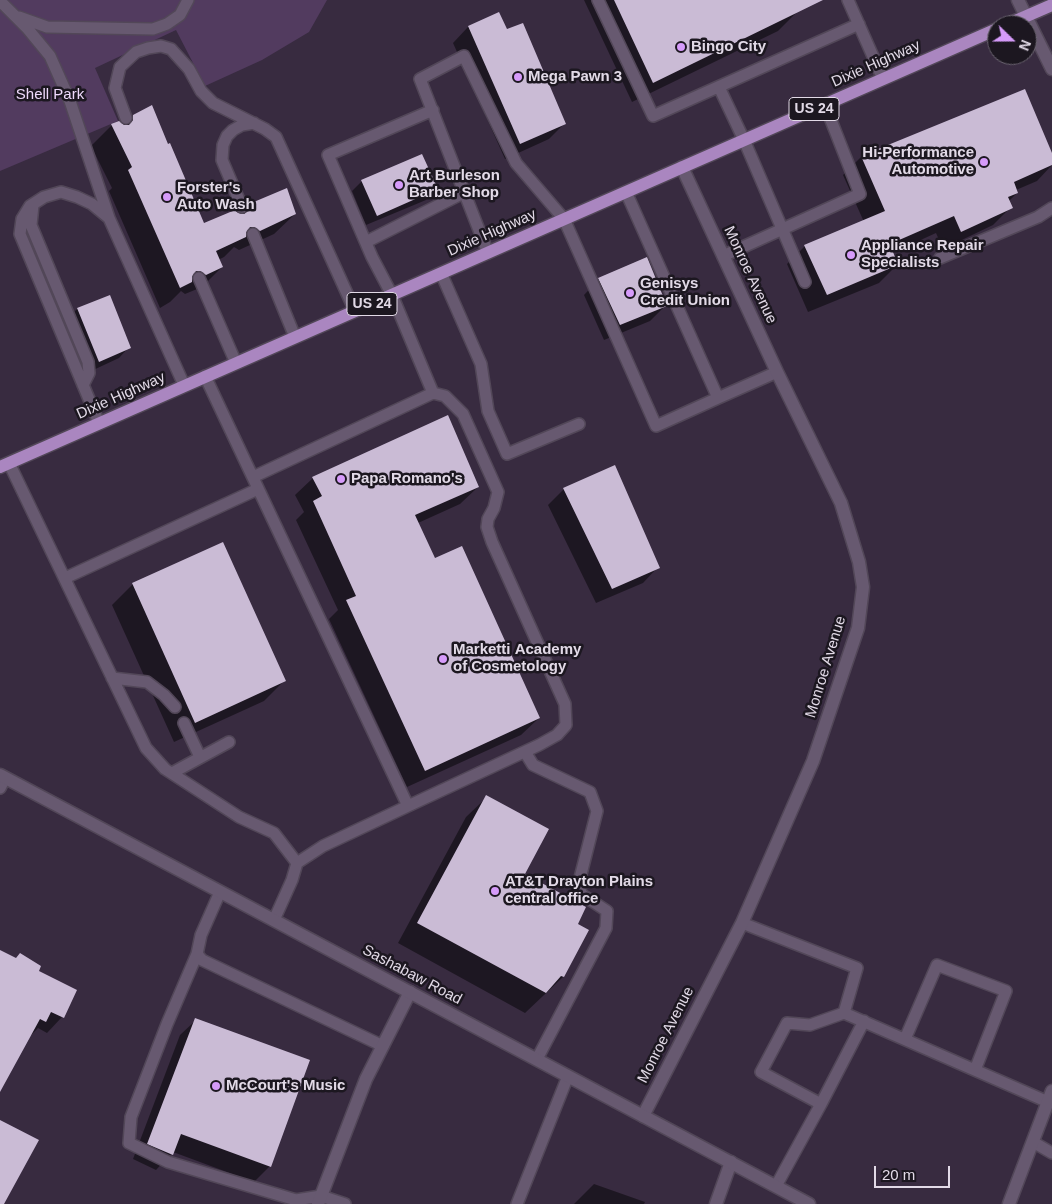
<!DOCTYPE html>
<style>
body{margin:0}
#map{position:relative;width:1052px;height:1204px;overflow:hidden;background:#382b40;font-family:Arial,sans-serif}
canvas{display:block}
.north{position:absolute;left:987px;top:15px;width:50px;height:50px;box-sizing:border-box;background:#1c1720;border:1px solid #6b6570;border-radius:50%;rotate:112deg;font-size:14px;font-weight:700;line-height:20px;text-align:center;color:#e2dae7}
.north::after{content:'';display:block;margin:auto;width:18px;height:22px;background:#d69bfa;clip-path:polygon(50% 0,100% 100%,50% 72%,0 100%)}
.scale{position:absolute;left:874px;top:1166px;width:76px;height:22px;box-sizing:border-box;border:2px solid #e2dae7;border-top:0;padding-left:6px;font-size:15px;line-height:18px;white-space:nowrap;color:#e2dae7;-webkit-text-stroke:4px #1c1720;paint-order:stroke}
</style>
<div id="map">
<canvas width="1052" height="1204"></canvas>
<div class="north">N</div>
<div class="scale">20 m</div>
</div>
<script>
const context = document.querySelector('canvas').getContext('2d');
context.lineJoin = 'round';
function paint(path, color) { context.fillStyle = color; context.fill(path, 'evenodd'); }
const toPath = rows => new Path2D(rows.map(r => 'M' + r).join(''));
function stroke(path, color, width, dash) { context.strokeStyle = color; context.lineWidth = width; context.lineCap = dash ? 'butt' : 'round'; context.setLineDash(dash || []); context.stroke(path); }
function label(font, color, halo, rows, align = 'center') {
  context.font = font + ' Arial,sans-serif'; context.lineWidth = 5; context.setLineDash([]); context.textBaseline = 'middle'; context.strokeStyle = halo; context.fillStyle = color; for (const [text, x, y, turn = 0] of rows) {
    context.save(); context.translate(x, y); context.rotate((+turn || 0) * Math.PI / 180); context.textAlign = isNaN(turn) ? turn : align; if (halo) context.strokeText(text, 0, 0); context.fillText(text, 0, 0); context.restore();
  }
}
paint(toPath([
 [0,0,327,0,309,32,262,60,205,86,176,30,95,68,118,121,0,171]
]), '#523b5f');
paint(toPath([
 [584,0,794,0,798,11,778,31,632,102],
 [499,13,506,31,565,123,549,139,505,159,453,43,468,27],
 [133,116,203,224,240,215,249,205,295,214,274,234,239,250,234,247,224,257,218,260,222,267,202,287,185,294,181,291,170,302,160,308,109,191,112,188,91,146,112,125,119,122,123,126],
 [1052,156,1052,165,1037,181,1016,190,1017,193,1009,201,1011,207,993,225,943,249,936,233,892,253,897,265,879,283,808,312,787,264,805,246,864,222,843,175,861,157],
 [362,181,436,189,426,200,366,225,352,191],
 [599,279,665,306,650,321,604,340,584,295],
 [109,296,129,347,119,358,89,372,67,319,77,309],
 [313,478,478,487,460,504,418,523,435,560,539,718,521,735,407,787,329,619,338,610,296,520,304,512,295,495],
 [564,489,658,567,643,583,596,603,548,505],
 [222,543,284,681,264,701,174,742,112,605,133,584],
 [487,797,523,874,576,924,587,930,563,977,525,1013,398,943,466,817],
 [0,951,37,971,62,1017,47,1033,38,1028,29,1037,0,1090],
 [196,1020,270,1166,254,1182,173,1152,156,1170,133,1159,180,1035],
 [594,1184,645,1202,644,1204,574,1204]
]), '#0007');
paint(toPath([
 [614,0,823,0,653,83],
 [499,12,507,29,523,23,566,124,520,144,468,26],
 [1025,89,1052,153,1052,165,1014,182,1018,193,1008,197,1013,208,961,232,954,216,890,244,898,265,827,295,804,245,885,211,861,156],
 [152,105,168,144,170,143,204,223,235,210,238,213,244,214,248,211,249,204,287,188,296,214,260,231,254,227,250,227,246,233,246,237,216,251,223,267,206,275,200,271,196,271,192,277,192,282,180,288,128,170,132,167,111,124,119,121,124,125,129,125,133,120,133,115],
 [422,154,438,189,377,216,361,180],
 [647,257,667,306,620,325,598,278],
 [110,295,131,348,99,362,77,308],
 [448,415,479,487,415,515,435,558,462,546,540,718,425,771,346,600,356,596,313,501,322,496,312,477],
 [615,465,660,568,612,589,563,488],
 [223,542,286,681,195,723,132,583],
 [486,795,549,829,525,874,586,907,578,924,589,930,564,977,561,976,546,993,417,923],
 [0,950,16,958,20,953,41,966,39,971,77,990,64,1018,51,1012,46,1022,40,1019,0,1092],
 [195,1018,310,1060,271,1167,181,1134,173,1155,147,1144],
 [0,1120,39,1140,4,1204,0,1204]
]), '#cabbd5');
const service = toPath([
 [598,0,653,116,859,24],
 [848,0,883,79],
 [0,1,27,28,50,56,70,101,109,218],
 [19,17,47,27,153,29,167,24,180,15,188,0],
 [719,87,744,140,805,282],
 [126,118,115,88,120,67,136,52,148,48,161,46,171,49,189,69,201,91,213,103,265,129,276,137,355,311],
 [33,205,31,225,88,362,89,373,83,385],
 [242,207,222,160,223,145,227,136,233,130,242,125,254,123],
 [253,234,295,337],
 [366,242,465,192],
 [488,253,420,79,464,56,516,163,564,219,656,426,718,398,626,192],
 [723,256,860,194,825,105],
 [940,258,1038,217,1052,208],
 [441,273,481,364,488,411,507,454,579,424],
 [199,278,236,363],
 [205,376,408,806,323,846,297,863,292,880,274,920],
 [718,398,777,372],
 [99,423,20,234,22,219,30,206,44,197,61,192,77,197,92,204,109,218,184,385],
 [9,463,146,748,165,769,239,817,274,833,297,863],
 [253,477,433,393,392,295,372,257,328,155,433,110],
 [65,578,258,489],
 [112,678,147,682,164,695,175,707],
 [184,723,200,757],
 [525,752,533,765,590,792,597,811,579,882,581,894,607,911,606,928,537,1059],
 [172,773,229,742],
 [0,788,5,778],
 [408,806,539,745,557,735,566,725,565,704,492,542,487,527,488,519,494,508,498,492,463,414,445,396,433,393],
 [220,892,201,935,197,954,202,960,383,1046],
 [742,923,857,968,844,1013,810,1025,787,1023,761,1072,821,1104,776,1186],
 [197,954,167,1024,131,1117,129,1143,168,1162,296,1200,321,1196,345,1204],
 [844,1013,1048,1102],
 [905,1039,937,965,1006,991,975,1070],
 [821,1104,864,1021],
 [1033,1142,1052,1153],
 [517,1204,568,1076]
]);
const minor = toPath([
 [1018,0,1052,69],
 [643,1116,742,923,813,761,858,628,863,587,859,562,841,503,777,372,682,167],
 [318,1204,366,1079,410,992],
 [716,1204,731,1162],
 [1009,1204,1052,1091]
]);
const tertiary = toPath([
 [0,775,809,1204]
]);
const primary = toPath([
 [1006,25,1052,5],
 [0,467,997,29]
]);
stroke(service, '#524758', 14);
stroke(minor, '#524758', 15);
stroke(tertiary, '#524758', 15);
stroke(primary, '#524758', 15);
stroke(service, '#675970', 11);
stroke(minor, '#675970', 12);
stroke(tertiary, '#675970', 12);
stroke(primary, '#aa86c0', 12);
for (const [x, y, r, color] of [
 [681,47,5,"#d69bfa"],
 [518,77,5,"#d69bfa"],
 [984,162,5,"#d69bfa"],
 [399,185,5,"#d69bfa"],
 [167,197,5,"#d69bfa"],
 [851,255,5,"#d69bfa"],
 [630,293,5,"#d69bfa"],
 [341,479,5,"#d69bfa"],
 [443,659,5,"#d69bfa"],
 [495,891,5,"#d69bfa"],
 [216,1086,5,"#d69bfa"]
]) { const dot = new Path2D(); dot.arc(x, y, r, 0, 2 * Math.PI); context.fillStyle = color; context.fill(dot); stroke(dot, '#1c1720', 2); }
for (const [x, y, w] of [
 [814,109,50],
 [372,304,50]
]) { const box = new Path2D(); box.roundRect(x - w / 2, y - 11.5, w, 23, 4); context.fillStyle = '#1c1720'; context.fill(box); stroke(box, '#e2dae7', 1); }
label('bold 14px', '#e2dae7', null, [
 ["US 24",814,109],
 ["US 24",372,304]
]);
label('bold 15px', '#e2dae7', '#1c1720', [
 ["Bingo City",691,47],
 ["Mega Pawn 3",528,77],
 ["Hi-Performance",974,153,"right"],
 ["Automotive",974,170,"right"],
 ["Art Burleson",409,176],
 ["Barber Shop",409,193],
 ["Forster's",177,188],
 ["Auto Wash",177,205],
 ["Appliance Repair",861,246],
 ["Specialists",861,263],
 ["Genisys",640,284],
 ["Credit Union",640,301],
 ["Papa Romano's",351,479],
 ["Marketti Academy",453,650],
 ["of Cosmetology",453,667],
 ["AT&T Drayton Plains",505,882],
 ["central office",505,899],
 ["McCourt's Music",226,1086]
], 'left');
label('15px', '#e2dae7', '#1c1720', [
 ["Dixie Highway",876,64,-24],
 ["Dixie Highway",492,233,-24],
 ["Monroe Avenue",750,275,65],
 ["Dixie Highway",121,396,-24],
 ["Monroe Avenue",826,667,-73],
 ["Sashabaw Road",412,975,28],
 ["Monroe Avenue",666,1035,-63]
]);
label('15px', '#eed9fb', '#1c1720', [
 ["Shell Park",50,95]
]);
</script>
